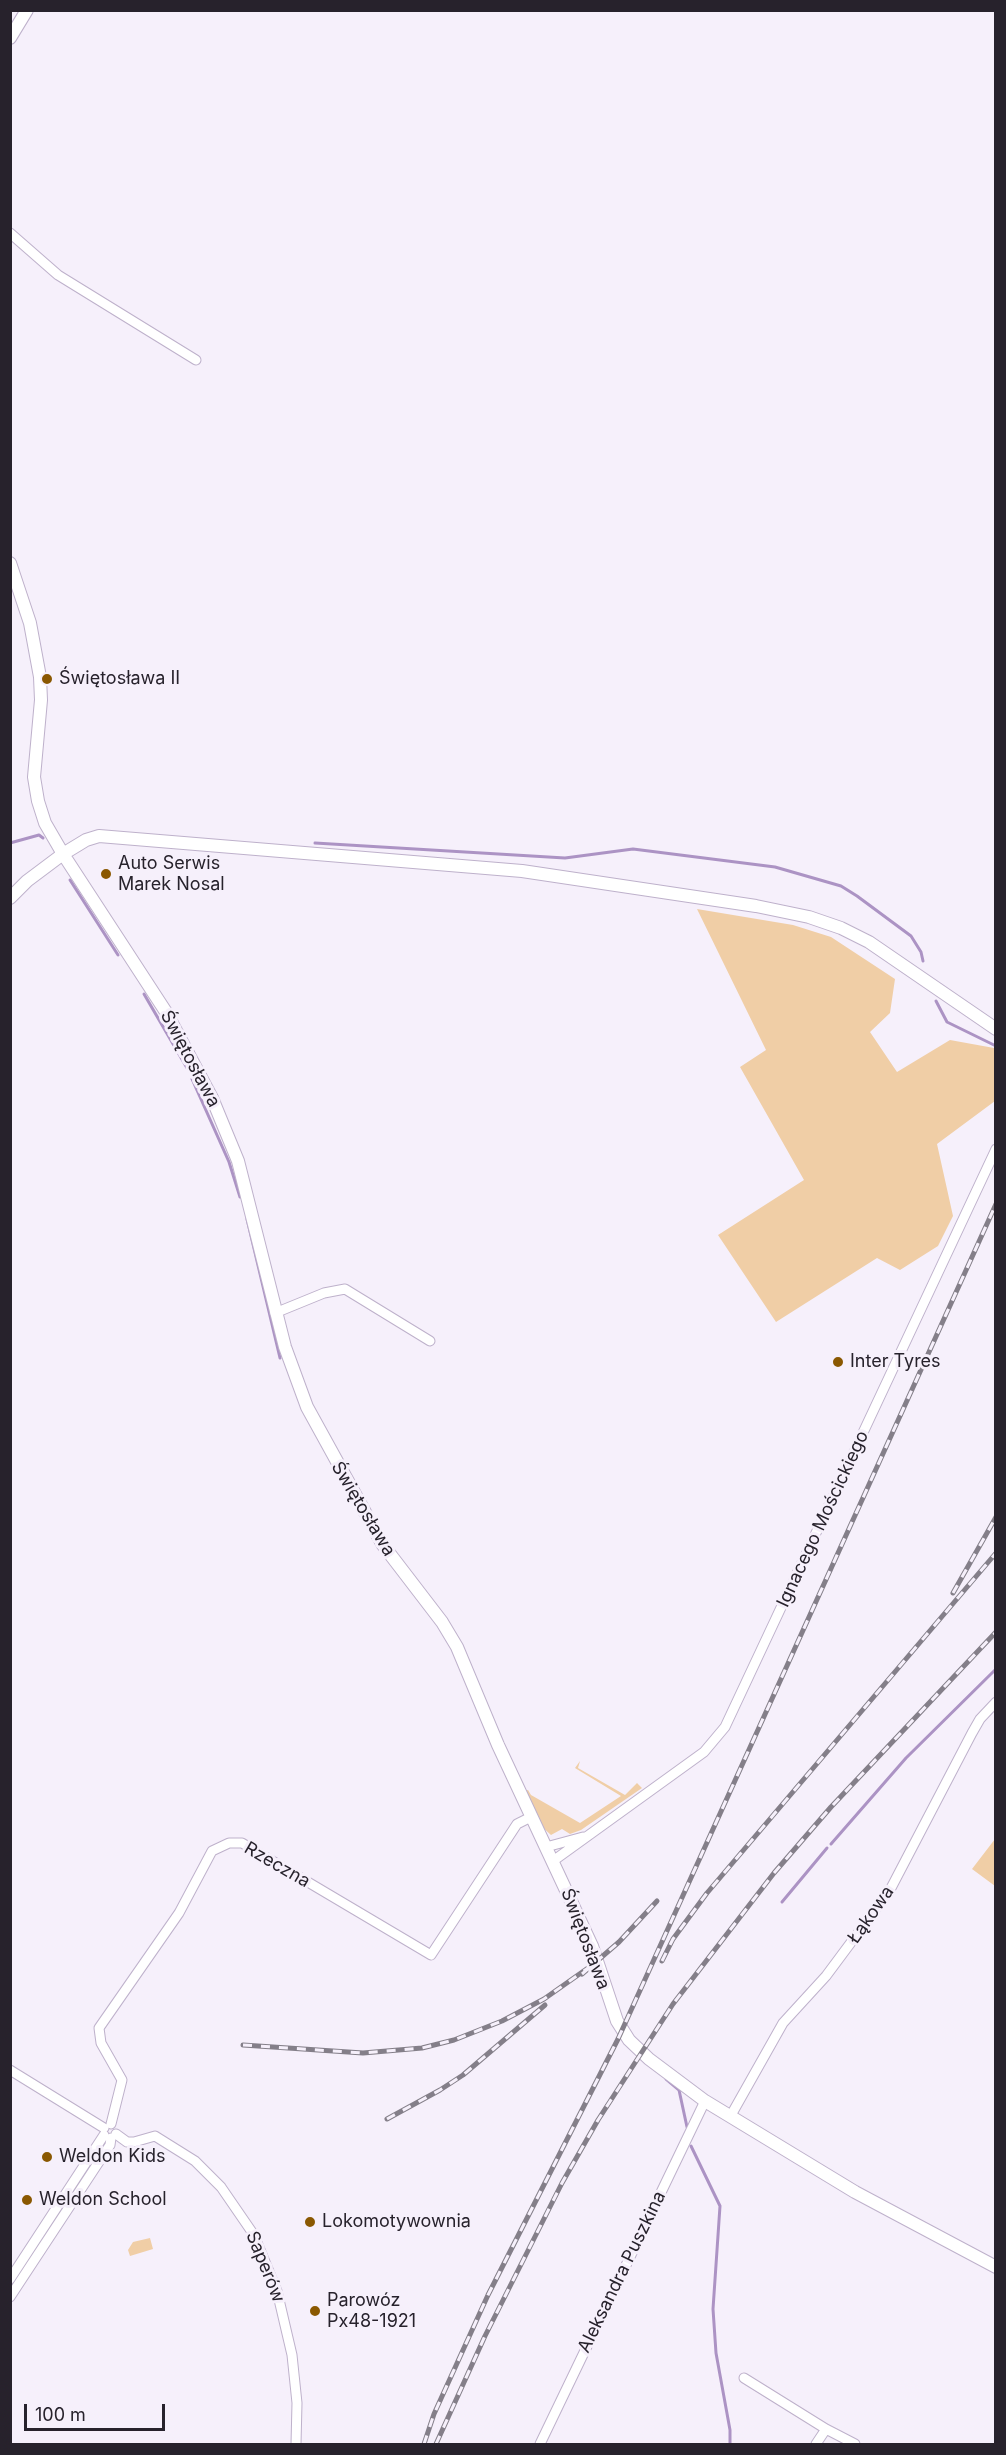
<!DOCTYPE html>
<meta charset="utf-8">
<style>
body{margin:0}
#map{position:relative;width:1006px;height:2455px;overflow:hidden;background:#f6f0fb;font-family:Inter,sans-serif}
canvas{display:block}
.frame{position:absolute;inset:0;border:12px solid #27222c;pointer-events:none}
.scale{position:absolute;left:24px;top:2404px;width:141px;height:27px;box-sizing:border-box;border:3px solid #27222c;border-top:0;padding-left:8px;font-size:18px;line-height:21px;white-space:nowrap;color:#27222c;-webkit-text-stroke:4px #f6f0fb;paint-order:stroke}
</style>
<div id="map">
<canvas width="1006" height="2455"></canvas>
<div class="frame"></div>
<div class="scale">100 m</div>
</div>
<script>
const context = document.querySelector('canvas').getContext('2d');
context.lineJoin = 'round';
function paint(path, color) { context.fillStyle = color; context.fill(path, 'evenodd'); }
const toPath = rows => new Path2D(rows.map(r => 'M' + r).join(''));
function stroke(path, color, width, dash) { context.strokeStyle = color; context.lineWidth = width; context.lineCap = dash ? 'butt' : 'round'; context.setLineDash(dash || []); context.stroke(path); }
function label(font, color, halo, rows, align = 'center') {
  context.font = font + ' Inter,sans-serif'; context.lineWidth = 6; context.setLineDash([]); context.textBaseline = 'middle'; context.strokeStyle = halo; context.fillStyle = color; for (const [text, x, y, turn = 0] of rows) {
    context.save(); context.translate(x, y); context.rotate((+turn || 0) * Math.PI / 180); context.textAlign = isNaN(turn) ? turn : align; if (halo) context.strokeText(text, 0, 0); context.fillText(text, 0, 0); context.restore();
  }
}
paint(toPath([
 [697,909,793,925,831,937,895,979,890,1013,870,1032,897,1072,950,1040,994,1048,995,1051,995,1101,937,1144,953,1216,938,1246,900,1270,877,1258,776,1322,718,1235,804,1180,740,1067,766,1050],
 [580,1761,578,1768,625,1795,637,1783,642,1788,581,1830,570,1834,562,1829,551,1835,540,1825,524,1791,528,1790,531,1795,580,1823,621,1796,575,1768],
 [995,1839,996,1840,995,1886,972,1869],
 [150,2238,153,2249,130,2256,128,2250,133,2242]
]), '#f0cea6');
stroke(toPath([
 [10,843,39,835,43,838],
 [315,843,565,858,633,849,775,867,841,886,857,896,911,936,921,952,923,961],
 [70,880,118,955],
 [144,994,187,1068],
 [936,1001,947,1022,996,1046],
 [192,1079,229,1162,240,1197],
 [247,1219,280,1358],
 [831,1844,906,1758,996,1669],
 [782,1902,827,1848],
 [666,2079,679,2090,687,2127],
 [691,2146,720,2206,713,2309,716,2353,730,2430,730,2444]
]), '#ac93c4', 3);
const minor = toPath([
 [10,233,58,275,196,360],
 [275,1313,324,1293,345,1289,430,1341],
 [546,1847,583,1837],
 [553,1861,704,1752,725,1727,996,1149],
 [10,2070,104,2128],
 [730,2117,783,2023,826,1976,890,1890,972,1733,980,1719,996,1702],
 [111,2124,122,2080,101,2043,99,2028,179,1913,212,1851,229,1843,242,1843,431,1955,517,1824,531,1817],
 [116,2134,127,2142,134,2142,155,2136,195,2161,221,2187,254,2235,277,2291,292,2355,297,2403,296,2444],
 [10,2279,104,2135],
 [10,2297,110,2145,111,2138],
 [744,2378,826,2429],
 [540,2444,705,2101],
 [816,2444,826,2429,855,2444]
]);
const tertiary = toPath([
 [10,38,27,10],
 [10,563,30,623,40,677,41,700,34,777,38,801,45,823,63,854,166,1012,212,1098,238,1161,285,1347,307,1407,383,1545,442,1622,457,1647,498,1745,592,1946,617,2021,629,2040,649,2059,705,2101,855,2192,996,2267],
 [10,898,27,881,63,854,86,840,99,836,522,871,756,906,809,917,841,928,869,942,996,1029]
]);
stroke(minor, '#beb1cb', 11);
stroke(tertiary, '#beb1cb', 14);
stroke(minor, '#fff', 9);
stroke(tertiary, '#fff', 12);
const rail = toPath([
 [953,1593,996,1517],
 [662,1961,673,1939,707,1893,996,1553],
 [582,1974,619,1942,657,1901],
 [243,2045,363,2053,422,2048,454,2040,502,2021,544,1999,588,1968],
 [387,2119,440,2090,463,2075,545,2005],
 [424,2444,434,2414,488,2295,618,2039,996,1204],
 [436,2444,485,2336,562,2183,598,2120,673,2004,774,1873,831,1807,996,1632]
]);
stroke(rail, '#847f89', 5);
stroke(rail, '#f6f0fb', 3, [9]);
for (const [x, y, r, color] of [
 [47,679,6,"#8a5801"],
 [106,874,6,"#8a5801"],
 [838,1362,6,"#8a5801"],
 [47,2157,6,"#8a5801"],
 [27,2200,6,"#8a5801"],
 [310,2222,6,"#8a5801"],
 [315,2311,6,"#8a5801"]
]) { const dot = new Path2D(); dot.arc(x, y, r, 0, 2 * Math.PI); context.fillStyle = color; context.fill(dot); stroke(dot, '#f6f0fb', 2); }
label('18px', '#27222c', '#f6f0fb', [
 ["Świętosława II",59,679],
 ["Auto Serwis",118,864],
 ["Marek Nosal",118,885],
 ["Inter Tyres",850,1362],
 ["Weldon Kids",59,2157],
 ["Weldon School",39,2200],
 ["Lokomotywownia",322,2222],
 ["Parowóz",327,2301],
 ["Px48-1921",327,2322]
], 'left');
label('18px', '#27222c', '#f6f0fb', [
 ["Świętosława",190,1059,62],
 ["Świętosława",363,1509,59],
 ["Ignacego Mościckiego",823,1519,-65],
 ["Rzeczna",277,1865,30],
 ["Łąkowa",871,1915,-55],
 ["Świętosława",585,1939,69],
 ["Saperów",265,2267,68],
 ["Aleksandra Puszkina",622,2272,-64]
]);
</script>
